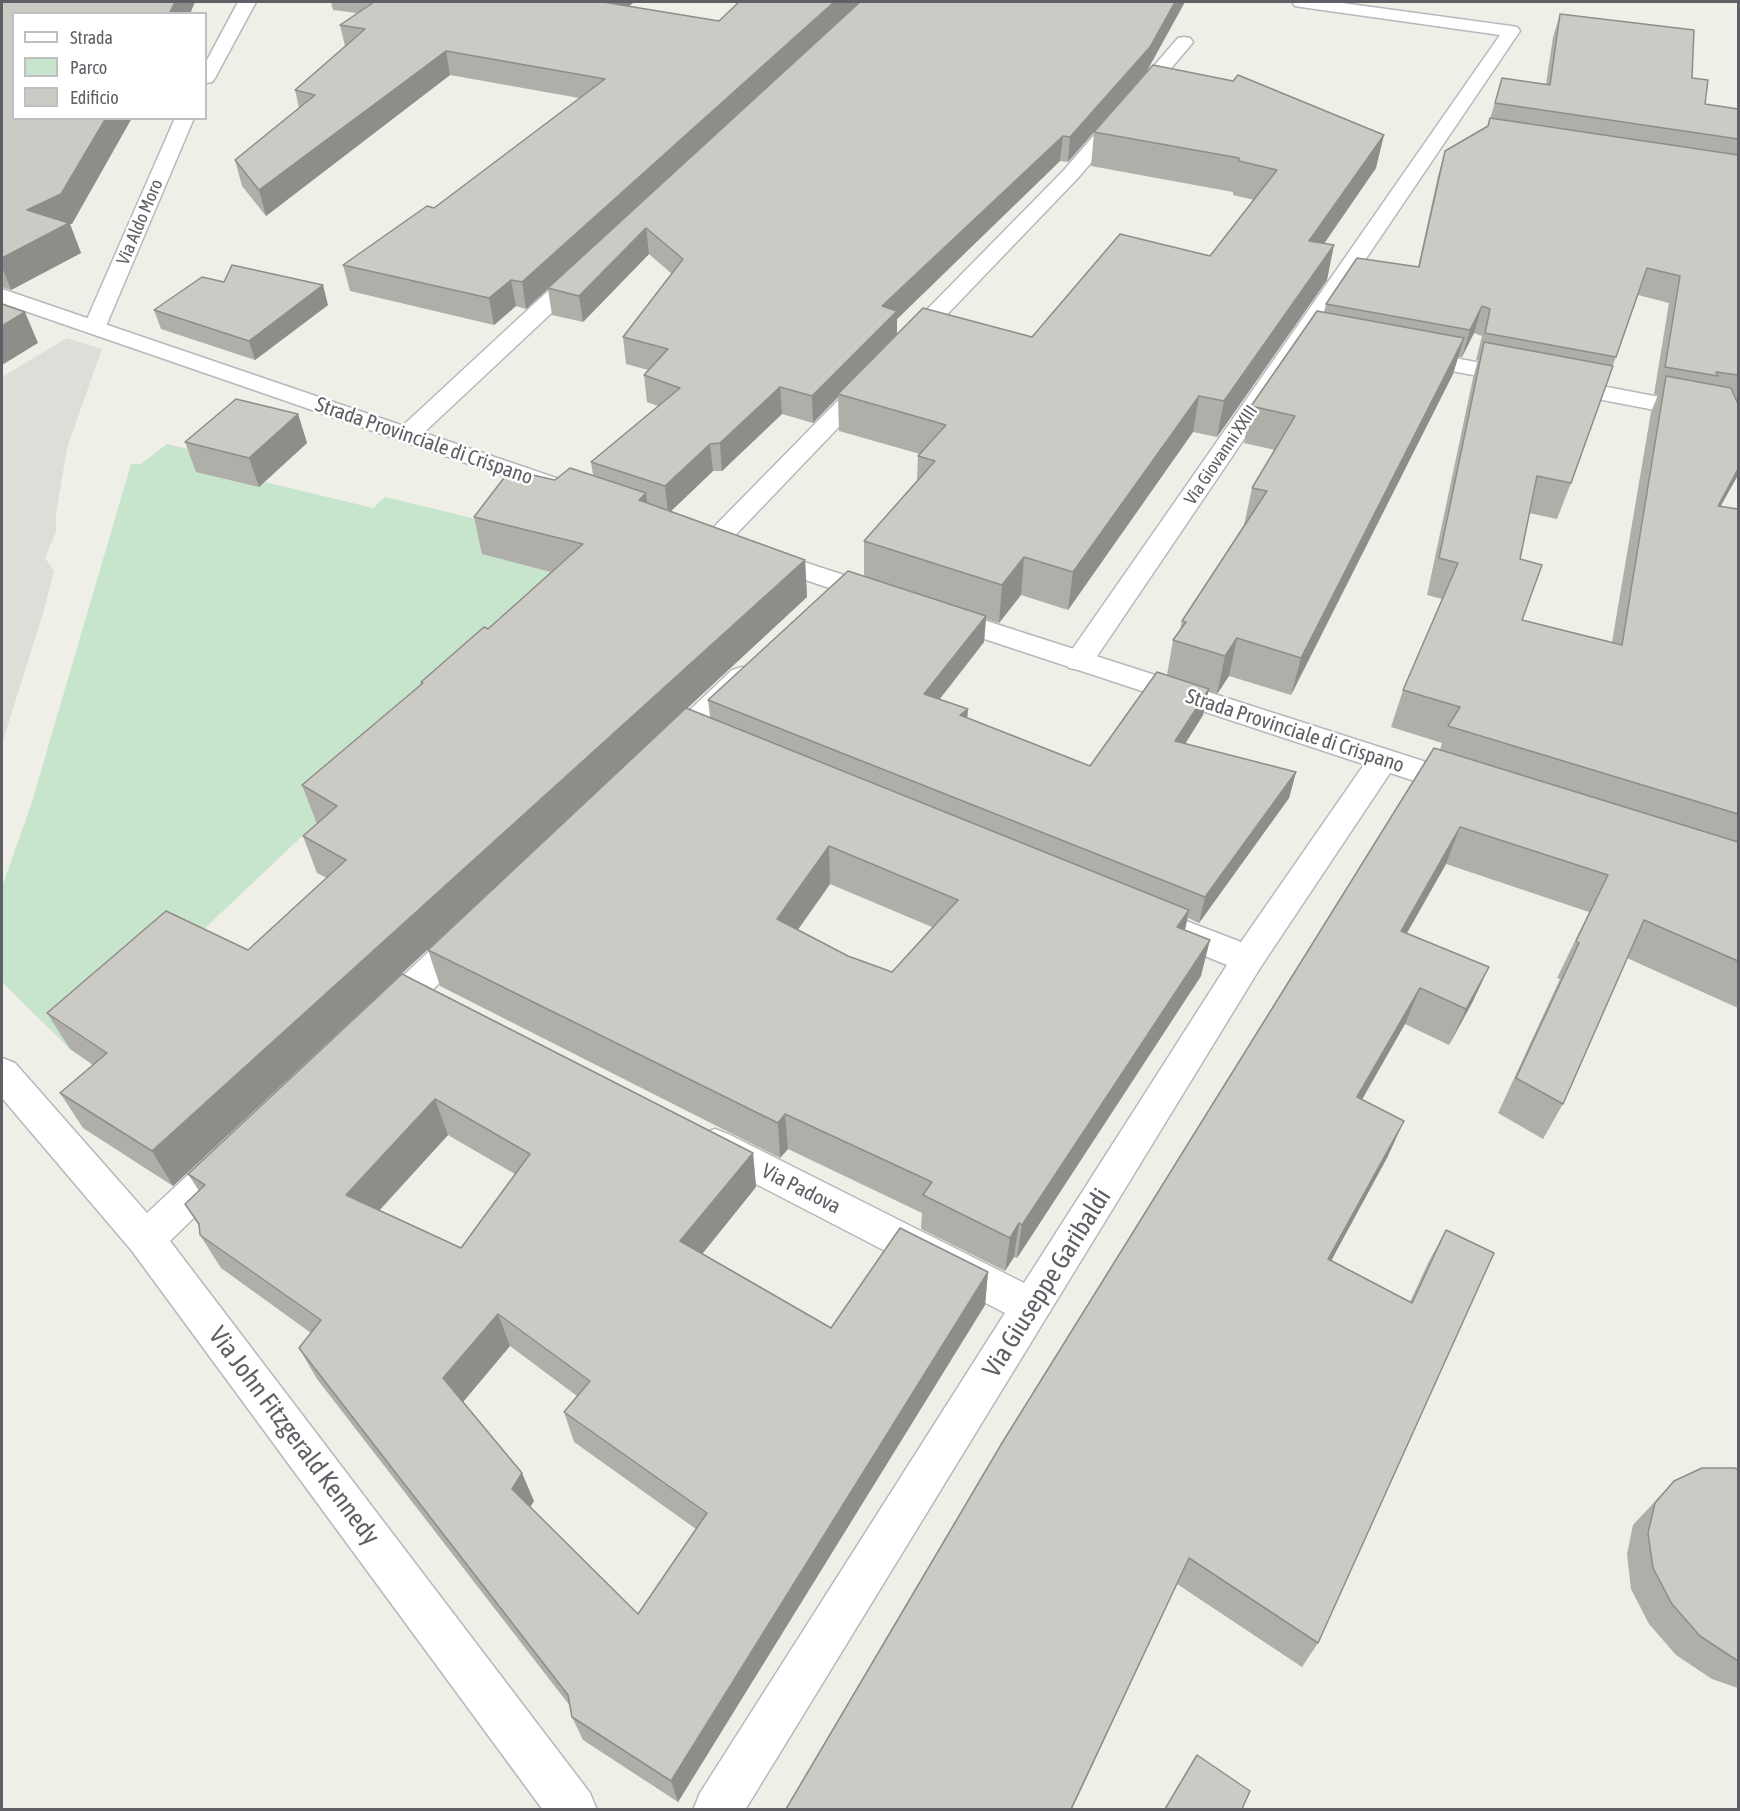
<!DOCTYPE html>
<style>
body{margin:0}
#map{position:relative;width:1740px;height:1811px;overflow:hidden;background:#efefe7;font-family:"Asap Condensed",sans-serif}
canvas{display:block}
.frame{position:absolute;inset:0;border:3px solid #5f6066;pointer-events:none}
.legend{position:absolute;left:12px;top:12px;width:195px;height:108px;box-sizing:border-box;background:#fff;border:2px solid #bfbfc2;margin:0;padding:8px 10px;list-style:none;font-size:18px;color:#5f6066}
.legend li{display:flex;align-items:center;gap:12px;height:30px}
.legend b{width:30px;border:2px solid #bfbfc2}
</style>
<div id="map">
<canvas width="1740" height="1811"></canvas>
<div class="frame"></div>
<ul class="legend">
<li><b style="height:8px;background:#fff"></b>Strada</li>
<li><b style="height:16px;background:#c7e4cd"></b>Parco</li>
<li><b style="height:16px;background:#cbcac4"></b>Edificio</li>
</ul>
</div>
<script>
const context = document.querySelector('canvas').getContext('2d');
context.lineJoin = 'round';
function paint(path, color) { context.fillStyle = color; context.fill(path, 'evenodd'); }
const toPath = rows => new Path2D(rows.map(r => 'M' + r).join(''));
function stroke(path, color, width, dash) { context.strokeStyle = color; context.lineWidth = width; context.lineCap = dash ? 'butt' : 'round'; context.setLineDash(dash || []); context.stroke(path); }
function label(font, color, halo, rows, align = 'center') {
  context.font = font + ' "Asap Condensed",sans-serif'; context.lineWidth = 5; context.setLineDash([]); context.textBaseline = 'middle'; context.strokeStyle = halo; context.fillStyle = color; for (const [text, x, y, turn = 0] of rows) {
    context.save(); context.translate(x, y); context.rotate((+turn || 0) * Math.PI / 180); context.textAlign = isNaN(turn) ? turn : align; if (halo) context.strokeText(text, 0, 0); context.fillText(text, 0, 0); context.restore();
  }
}
paint(toPath([
 [67,338,102,349,67,448,56,514,56,532,45,558,54,571,43,613,2,744,2,377]
]), '#deded9');
paint(toPath([
 [167,444,214,455,265,482,373,508,385,497,497,524,589,582,316,823,184,948,70,1049,2,982,2,887,31,805,131,464,141,464]
]), '#c7e4cd');
const street = toPath([
 [238,2,256,2,215,78,212,82,206,83,206,62,238,2],
 [1292,2,1335,2,1511,26,1517,27,1520,31,1089,668,1079,670,1069,668,1065,661,1069,654,1500,35,1301,7,1295,6,1292,2],
 [1184,37,1190,38,1193,42,1190,46,1078,178,913,350,905,352,897,350,893,345,897,340,1064,170,1178,38,1184,37],
 [175,118,194,118,106,326,103,331,95,333,87,331,84,326,175,118],
 [583,264,591,266,594,271,591,276,416,440,407,442,398,440,395,435,398,430,575,266,583,264],
 [1413,350,1738,412,1738,426,1405,362,1401,357,1405,352,1413,350],
 [869,375,877,377,881,382,877,387,724,547,715,549,706,547,702,541,706,535,861,377,869,375],
 [742,667,752,670,756,677,752,684,682,752,671,755,660,752,656,745,660,738,732,670,742,667],
 [1383,749,1394,753,1398,760,1394,767,1260,968,745,1810,693,1810,700,1793,1005,1313,702,1156,696,1145,702,1134,715,1129,728,1134,1024,1283,1227,965,1156,936,1151,927,1156,918,1168,914,1241,942,1372,753,1383,749],
 [467,923,479,927,484,936,479,945,397,1024,385,1028,373,1024,368,1014,373,1004,455,927,467,923],
 [2,1058,15,1063,147,1213,218,1147,231,1142,244,1147,250,1158,244,1169,170,1241,590,1793,597,1810,543,1810,132,1251,2,1098,2,1058]
]);
const secondary = toPath([
 [2,289,562,480,566,485,562,490,553,493,544,490,2,303,2,289],
 [764,549,890,590,894,596,890,602,880,605,755,563,751,557,755,551,764,549],
 [943,607,1473,777,1477,785,1473,793,1462,796,1451,793,933,622,929,616,933,610,943,607]
]);
stroke(street, '#b7b8bc', 3);
stroke(secondary, '#b6b7bd', 3);
paint(street, '#fff');
paint(secondary, '#fff');
paint(toPath([
 [2,2,72,224,70,224,81,253,11,290,2,287],
 [331,2,634,2,629,6,719,21,1147,71,1068,162,1060,161,897,319,897,334,1032,337,1210,256,1254,200,1233,195,1233,192,1091,166,1094,132,1376,168,1324,243,1327,280,1217,437,1193,432,1068,610,1021,595,999,623,986,619,984,642,940,699,967,718,1090,766,1167,675,1173,640,1180,630,1182,621,1244,525,1252,488,1275,450,1244,443,1251,406,1324,312,1326,304,1418,267,1438,176,1445,151,1488,126,1502,78,1546,84,1553,37,1560,14,1692,78,1705,104,1738,109,1738,475,1721,506,1738,509,1738,1008,1627,958,1563,1104,1543,1139,1498,1113,1560,979,1557,978,1589,912,1446,864,1407,933,1489,967,1472,1003,1449,1045,1405,1024,1362,1100,1388,1156,1331,1261,1410,1302,1428,1263,1446,1230,1318,1643,1302,1667,1177,1584,1442,743,1391,727,1403,690,1442,599,1427,595,1473,378,1478,360,1476,360,1482,336,1474,333,1462,357,1458,357,1453,374,1291,695,1229,676,1217,694,1208,691,1203,715,1185,744,1296,772,1289,798,1199,923,1188,918,1185,930,1201,976,1017,1258,1014,1257,1005,1271,921,1229,922,1213,788,1149,780,1158,440,986,428,950,493,889,173,1186,83,1128,60,1093,93,1065,70,1049,47,1013,248,950,327,878,317,873,303,836,317,824,302,785,421,685,421,682,488,629,551,572,482,554,474,517,555,480,593,475,591,462,658,406,647,402,644,375,648,370,626,364,623,337,672,274,649,254,583,322,552,315,548,289,526,309,516,306,494,325,350,291,343,265,434,208,579,98,450,75,266,216,242,186,235,160,299,108,295,90,345,46,340,25,357,13,333,10],
 [1638,295,1669,303,1654,394,1658,395,1651,412,1612,642,1522,620,1520,559,1529,513,1557,519,1571,483],
 [838,397,839,431,920,454,918,456,917,481,864,541,864,576,708,700,710,717,687,708,807,597,805,560,671,511,713,471,722,471,782,414,813,423],
 [830,884,932,927,892,972,848,956,798,930],
 [328,305,255,360,161,329,154,310],
 [298,414,307,443,259,487,196,472,185,442],
 [402,974,753,1153,756,1187,702,1254,831,1328,988,1272,985,1305,678,1802,583,1740,572,1717,570,1706,317,1379,299,1348,311,1333,221,1268,200,1235,199,1226,185,1204,199,1191,188,1174],
 [448,1135,515,1174,461,1248,379,1211],
 [510,1346,577,1396,564,1412,574,1442,696,1529,638,1614,530,1507,534,1501,463,1402],
 [1738,1469,1738,1688,1712,1679,1676,1655,1649,1624,1631,1589,1627,1554,1633,1525,1674,1481]
]), '#afaea9');
paint(toPath([
 [175,2,195,2,190,14,169,14],
 [604,2,634,2,606,26],
 [834,2,860,2,526,309,522,282],
 [1175,2,1185,2,1147,71,1068,162,1070,137],
 [446,51,450,75,266,216,259,190],
 [106,118,132,118,72,224,70,224,81,253,11,290,2,267,2,258,27,210],
 [1384,135,1376,168,1302,276,1309,241],
 [1063,136,1060,161,897,319,897,337,838,394,838,397,813,423,812,396,882,306],
 [646,228,649,254,583,322,579,296],
 [1334,245,1327,280,1217,437,1224,401],
 [511,280,516,306,494,325,489,298],
 [323,285,328,305,255,360,249,341],
 [1482,306,1474,333,1462,357,1470,330],
 [25,312,38,343,2,365,2,326],
 [1464,338,1453,374,1291,695,1301,658],
 [780,387,782,414,722,471,720,443],
 [1199,396,1193,432,1068,610,1073,572],
 [298,414,307,443,259,487,249,458],
 [710,444,713,471,668,514,665,486],
 [1738,469,1738,475,1700,542,1718,506],
 [646,493,650,531,639,500],
 [1024,557,1021,595,999,623,1002,585],
 [805,560,807,597,173,1186,152,1151],
 [986,616,984,642,923,720,924,694],
 [1237,638,1229,676,1217,694,1225,656],
 [1209,689,1203,715,1170,768,1175,741],
 [968,709,966,736,960,715],
 [1296,772,1289,798,1199,923,1205,897],
 [1460,827,1446,864,1387,968,1401,931],
 [829,846,830,884,779,956,777,919],
 [1189,910,1181,947,1177,927],
 [1210,940,1201,976,1017,1258,1022,1225],
 [1489,967,1472,1003,1449,1045,1466,1009],
 [1420,988,1405,1024,1343,1132,1357,1097],
 [435,1099,448,1135,362,1229,346,1195],
 [785,1114,788,1149,780,1158,778,1123],
 [1404,1121,1388,1156,1314,1292,1328,1259],
 [753,1153,756,1187,686,1274,680,1241],
 [1019,1223,1014,1257,1005,1271,1010,1238],
 [988,1272,985,1305,678,1802,671,1781],
 [498,1314,510,1346,457,1409,443,1378],
 [522,1473,534,1501,524,1517,512,1489],
 [1189,1558,1177,1584,1072,1809,1071,1809]
]), '#8e8d89');
const building = toPath([
 [2,2,175,2,169,14,14,14,14,118,106,118,61,194,27,210,69,223,2,258,2,2],
 [374,2,604,2,603,2,719,21,739,2,834,2,522,282,511,280,489,298,343,265,427,206,434,208,605,79,446,51,259,190,235,160,315,95,295,90,365,29,340,25,374,2],
 [860,2,1175,2,1150,47,1070,137,1063,136,882,306,897,311,812,396,780,387,720,443,710,444,665,486,591,462,680,388,644,375,668,349,623,337,683,259,646,228,579,296,548,288,860,2],
 [1560,14,1694,30,1692,78,1708,80,1705,104,1738,109,1738,139,1495,103,1502,78,1550,85,1560,14],
 [1153,65,1233,81,1238,75,1384,135,1309,241,1334,245,1224,401,1199,396,1073,572,1024,557,1002,585,864,541,935,461,918,456,946,425,838,394,923,308,1032,337,1120,234,1210,256,1277,170,1239,161,1239,158,1094,132,1153,65],
 [1490,118,1738,155,1738,375,1716,372,1718,376,1665,367,1680,276,1647,268,1616,357,1485,333,1490,309,1482,306,1470,330,1326,304,1357,258,1419,267,1445,151,1488,126,1490,118],
 [232,265,323,285,249,341,154,310,202,277,224,282,232,265],
 [2,304,25,312,2,326,2,304],
 [1317,311,1464,338,1301,658,1237,638,1225,656,1173,640,1186,622,1182,621,1267,491,1252,488,1295,416,1251,406,1317,311],
 [1484,342,1613,366,1571,483,1537,476,1520,559,1542,565,1522,620,1622,645,1666,376,1731,388,1738,404,1738,469,1718,506,1738,509,1738,814,1448,726,1460,707,1403,690,1458,563,1439,558,1484,342],
 [236,399,298,414,249,458,185,442,236,399],
 [570,468,646,493,639,500,805,560,152,1151,60,1093,107,1053,47,1013,166,911,248,950,346,860,303,836,337,806,302,785,423,683,421,682,484,627,488,629,583,544,474,517,510,470,555,480,570,468],
 [848,571,986,616,924,694,968,709,960,715,1090,766,1157,672,1209,689,1175,741,1296,772,1205,897,708,700,848,571],
 [686,708,1189,910,1177,927,1210,940,1022,1225,1019,1223,1010,1238,923,1195,932,1182,785,1114,778,1123,428,950,686,708],
 [829,846,958,900,892,972,848,956,777,919,829,846],
 [1434,748,1738,842,1738,961,1644,920,1563,1104,1516,1078,1579,943,1576,941,1608,875,1460,827,1401,931,1489,967,1466,1009,1420,988,1357,1097,1404,1121,1328,1259,1412,1303,1446,1230,1494,1253,1318,1643,1189,1558,1071,1809,786,1809,1002,1443,1434,748],
 [402,974,753,1153,680,1241,831,1328,900,1228,988,1272,671,1781,572,1717,568,1695,299,1348,321,1320,200,1235,199,1224,185,1204,205,1185,188,1174,402,974],
 [435,1099,530,1154,461,1248,346,1195,435,1099],
 [498,1314,590,1381,564,1412,707,1513,638,1614,512,1489,522,1473,443,1378,498,1314],
 [1702,1468,1734,1468,1738,1469,1738,1661,1700,1636,1672,1604,1653,1568,1648,1533,1655,1503,1674,1481,1702,1468],
 [1197,1755,1250,1791,1242,1809,1165,1809,1197,1755]
]);
paint(building, '#cbcac4');
stroke(building, '#8e8d89', 1.5);
label('18px', '#5f6066', '#fff', [
 ["Via Aldo Moro",140,222,-67],
 ["Via Giovanni XXIII",1221,455,-56]
]);
label('21px', '#5f6066', '#fff', [
 ["Strada Provinciale di Crispano",424,441,19],
 ["Strada Provinciale di Crispano",1295,731,18],
 ["Via Padova",801,1189,27]
]);
label('26px', '#5f6066', '#fff', [
 ["Via Giuseppe Garibaldi",1047,1283,-58],
 ["Via John Fitzgerald Kennedy",294,1436,53]
]);
</script>
